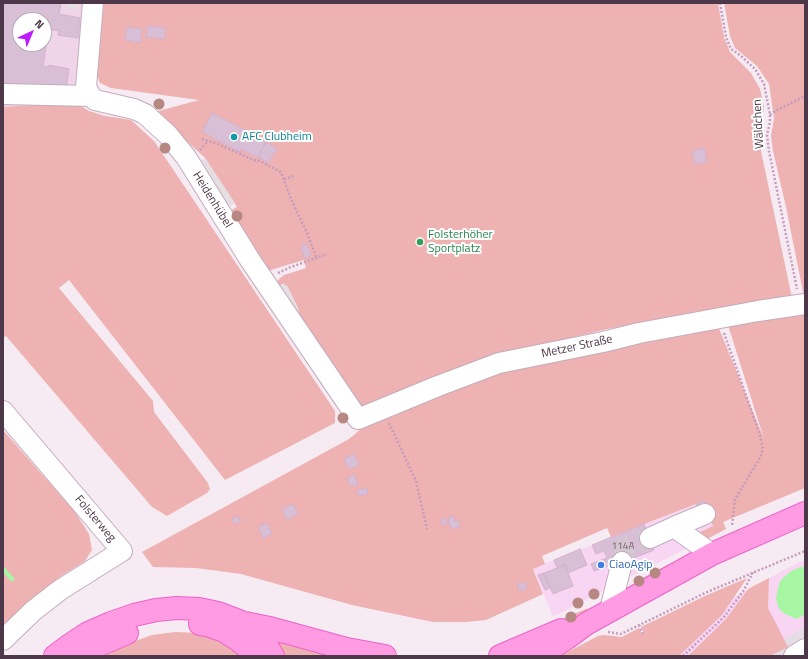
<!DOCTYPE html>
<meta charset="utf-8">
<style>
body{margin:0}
#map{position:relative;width:808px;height:659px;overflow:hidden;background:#f6ebf3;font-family:"Titillium Web",sans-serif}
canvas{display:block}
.frame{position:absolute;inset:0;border:4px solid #4c3848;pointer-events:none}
.north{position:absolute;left:12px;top:12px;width:40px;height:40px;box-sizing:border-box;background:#fff;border:1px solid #b7afb6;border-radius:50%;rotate:44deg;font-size:11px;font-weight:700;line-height:16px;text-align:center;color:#4c3848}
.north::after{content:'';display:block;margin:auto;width:14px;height:18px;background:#be19ff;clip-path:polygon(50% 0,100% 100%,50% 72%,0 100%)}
</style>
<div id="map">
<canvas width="808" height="659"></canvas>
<div class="frame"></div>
<div class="north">N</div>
</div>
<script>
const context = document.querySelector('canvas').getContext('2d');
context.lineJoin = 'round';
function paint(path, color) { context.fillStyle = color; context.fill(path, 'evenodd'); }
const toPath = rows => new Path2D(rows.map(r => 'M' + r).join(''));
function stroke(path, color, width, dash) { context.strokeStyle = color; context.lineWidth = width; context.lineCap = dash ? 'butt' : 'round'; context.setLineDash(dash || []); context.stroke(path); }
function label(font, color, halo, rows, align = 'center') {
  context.font = font + ' "Titillium Web",sans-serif'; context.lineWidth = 4; context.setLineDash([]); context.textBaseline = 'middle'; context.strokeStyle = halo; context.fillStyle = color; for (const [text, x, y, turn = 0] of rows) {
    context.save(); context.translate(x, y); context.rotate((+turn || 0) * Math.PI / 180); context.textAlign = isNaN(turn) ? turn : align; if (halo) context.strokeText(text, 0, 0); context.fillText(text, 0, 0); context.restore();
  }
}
paint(toPath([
 [713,498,726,529,626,579,553,617,533,568],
 [805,560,805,656,626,656,797,563]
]), '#f9d5f4');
paint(toPath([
 [805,626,805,656,770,656,788,647,784,639]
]), '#e6dce5');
paint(toPath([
 [3,3,85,3,75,102,3,107],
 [20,20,44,20,44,44,20,44]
]), '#f0d4e8');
paint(toPath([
 [104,3,718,3,724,37,730,52,751,73,760,89,764,107,761,125,761,151,792,298,726,308,607,329,496,356,359,409,305,330,297,306,287,286,283,284,278,286,277,283,279,279,284,275,306,268,304,260,264,272,228,212,237,207,205,158,155,112,199,100,111,88,100,83,96,72],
 [724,3,805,3,805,297,804,297,786,207,773,151,771,136,774,118,769,84,757,66,735,48,730,36],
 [75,102,89,111,105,116,131,120,154,141,335,411,335,423,225,480,69,280,59,288,153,401,154,412,208,483,210,489,207,493,167,516,152,507,6,336,3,338,3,107],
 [805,312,805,488,723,522,726,529,707,539,698,533,713,526,704,501,611,537,607,528,542,556,545,564,533,569,543,594,486,620,466,622,433,622,352,605,241,574,196,568,153,567,142,552,349,439,362,428,478,379,512,369,718,326,764,439,728,325],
 [3,430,75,512,89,534,92,550,85,561,61,576,29,601,3,626],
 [673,562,679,562,636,584,637,581],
 [747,578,722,615,679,656,560,656,598,636,604,635,622,637,639,628,642,634,644,633,641,627,707,595],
 [769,578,768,608,788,647,770,656,688,656,726,619,748,589],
 [588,608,586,612,551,627,560,620],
 [175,632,201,633,229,644,241,656,102,656,118,647,152,635],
 [274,634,353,656,283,656]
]), '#edb2b1');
paint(toPath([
 [67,3,78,3,78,9,67,8],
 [205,158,235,203,219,212,191,166],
 [283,284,287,286,291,293,302,320,278,286]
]), '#e5dfe4');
paint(toPath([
 [801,567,805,567,805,614,797,619,785,614,779,609,776,598,780,581,791,571]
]), '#a6f6a4');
stroke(toPath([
 [3,569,12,579]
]), '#a6f6a4', 4.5);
const building = toPath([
 [3,3,61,3,59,14,80,18,78,38,58,35,59,31,49,29,43,66,49,67,49,65,69,69,66,89,8,88,9,83,3,82,3,3],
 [20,20,44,20,44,44,20,44,20,20],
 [147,26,166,28,164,39,146,37,147,26],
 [127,27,142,29,140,43,125,40,127,27],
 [212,113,266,141,258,158,241,149,240,152,202,132,212,113],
 [266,142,277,148,269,163,258,157,266,142],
 [704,148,707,162,695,164,692,151,704,148],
 [307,244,311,256,304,258,301,245,307,244],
 [354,454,359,465,349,469,344,459,354,454],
 [354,475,358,484,351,487,347,478,354,475],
 [367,488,368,494,358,496,357,490,367,488],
 [704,501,706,506,698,509,696,504,704,501],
 [293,504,298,514,287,520,282,509,293,504],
 [238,516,241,522,235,524,232,519,238,516],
 [453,516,454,521,458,520,460,527,451,529,448,518,453,516],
 [441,519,446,519,447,524,442,525,441,519],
 [267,523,272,534,263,538,258,527,267,523],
 [644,524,654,550,611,567,610,565,594,571,591,564,607,558,604,551,596,554,592,545,644,524],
 [580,549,587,565,568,573,565,565,557,568,554,560,580,549],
 [565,565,573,586,553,594,544,573,565,565],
 [543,573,550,588,545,590,538,575,543,573],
 [518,583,526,583,526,590,518,590,518,583]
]);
paint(building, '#d9bfd5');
stroke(building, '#d5b2ce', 1);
stroke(toPath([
 [622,562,626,547,650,538]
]), '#d4c7d1', 20, [20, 10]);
const minor = toPath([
 [93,3,86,87,90,95,95,100,134,109,145,114,168,135,186,157,250,260,358,419,438,386,499,363,603,342,639,333,758,311,805,304],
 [3,94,91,96],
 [3,411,122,551,60,590,33,611,3,640],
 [674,527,705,514],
 [650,538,674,527,712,554],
 [610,610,622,562],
 [794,656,805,649]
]);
const major = toPath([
 [245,623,270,628,347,649,385,656],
 [200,624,207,625,224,631,238,640,248,648,254,656],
 [55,656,67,647,88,633,111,623,134,615,156,610,177,608,199,609,218,613,239,621,256,633,266,644,273,656],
 [80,656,101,644,127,633],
 [500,656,561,630],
 [539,656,567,638,586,624,712,554,805,513]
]);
stroke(minor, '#c3acbe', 22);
stroke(major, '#ee62c8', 24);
stroke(toPath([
 [720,3,726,37,731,49,741,56,755,69,764,84,770,115,770,122,767,135,769,151,797,289],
 [770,115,775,111,805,96],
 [202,139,218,144,254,160,260,161,281,172,291,199,308,235,317,259],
 [200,150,208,141],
 [284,179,294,176],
 [278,273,291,267,327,254],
 [724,333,760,435,763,449,760,458,735,499,732,526],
 [389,423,416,481,427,529],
 [639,625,643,634],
 [608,632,621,634,707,592,805,551],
 [683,656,724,617,744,590,753,572]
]), '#c69cbd', 2.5, [2, 2]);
stroke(minor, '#fff', 20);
stroke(major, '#ff9be3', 22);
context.fillStyle = '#b78782';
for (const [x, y] of [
 [159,104],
 [165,148],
 [237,216],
 [343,418],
 [655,573],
 [639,581],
 [594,594],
 [578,603],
 [571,617]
]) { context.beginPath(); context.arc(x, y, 5.5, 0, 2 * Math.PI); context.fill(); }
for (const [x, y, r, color] of [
 [234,137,4,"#0f9aa8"],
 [420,242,4,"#2e9e5b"],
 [601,565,4,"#3f7fe0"]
]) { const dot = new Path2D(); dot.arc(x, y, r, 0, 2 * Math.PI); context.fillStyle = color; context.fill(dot); stroke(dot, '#fff', 1.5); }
label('10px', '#6f5a6b', null, [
 ["114A",623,547]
]);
label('12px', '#4c3848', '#fff', [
 ["Wäldchen",759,124,-93],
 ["Heidenhübel",212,200,58],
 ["Metzer Straße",577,347,-12],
 ["Folsterweg",95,519,50]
]);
label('12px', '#0d838f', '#fff', [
 ["AFC Clubheim",242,137]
], 'left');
label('12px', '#27864d', '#fff', [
 ["Folsterhöher",428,235],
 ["Sportplatz",428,249]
], 'left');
label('12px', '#366cbe', '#fff', [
 ["CiaoAgip",609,565]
], 'left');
</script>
